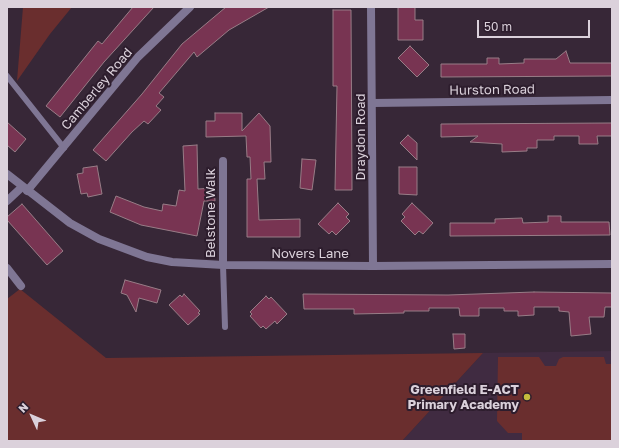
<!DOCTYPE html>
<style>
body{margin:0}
#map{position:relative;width:619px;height:448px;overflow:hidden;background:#372737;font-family:"Golos Text",sans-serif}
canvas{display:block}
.frame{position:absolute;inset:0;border:8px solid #dbd1db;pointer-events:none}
.north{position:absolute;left:12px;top:396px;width:40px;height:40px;-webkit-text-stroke:3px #2d1d2d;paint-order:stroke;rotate:314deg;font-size:11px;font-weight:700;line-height:16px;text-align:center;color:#dbd1db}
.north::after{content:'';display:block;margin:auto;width:14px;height:18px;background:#dbd1db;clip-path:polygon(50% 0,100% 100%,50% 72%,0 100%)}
.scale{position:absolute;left:477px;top:20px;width:113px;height:18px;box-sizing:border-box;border:2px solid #dbd1db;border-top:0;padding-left:5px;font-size:12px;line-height:14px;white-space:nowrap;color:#dbd1db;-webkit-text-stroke:3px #2d1d2d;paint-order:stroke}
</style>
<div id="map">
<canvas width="619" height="448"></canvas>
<div class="frame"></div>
<div class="north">N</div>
<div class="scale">50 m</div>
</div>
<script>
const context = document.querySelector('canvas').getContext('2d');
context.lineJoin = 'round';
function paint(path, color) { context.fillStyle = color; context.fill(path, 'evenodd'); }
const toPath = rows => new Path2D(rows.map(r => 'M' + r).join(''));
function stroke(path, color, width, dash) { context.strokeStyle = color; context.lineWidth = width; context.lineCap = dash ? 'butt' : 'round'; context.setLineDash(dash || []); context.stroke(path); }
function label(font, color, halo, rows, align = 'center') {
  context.font = font + ' "Golos Text",sans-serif'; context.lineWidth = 4; context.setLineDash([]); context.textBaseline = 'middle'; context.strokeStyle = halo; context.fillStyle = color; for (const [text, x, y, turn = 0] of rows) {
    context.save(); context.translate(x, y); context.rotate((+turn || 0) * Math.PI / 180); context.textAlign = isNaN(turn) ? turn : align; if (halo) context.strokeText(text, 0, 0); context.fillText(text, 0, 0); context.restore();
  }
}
paint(toPath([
 [612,351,612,441,402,441,483,353]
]), '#402b41');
paint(toPath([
 [23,7,72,7,50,34,17,81],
 [20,289,106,358,483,353,402,441,7,441,7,299],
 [498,357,539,357,545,366,556,366,559,359,563,357,604,357,606,364,612,364,612,441,522,441,522,433,508,433,497,421]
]), '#6a2e2e');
const building = toPath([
 [133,7,154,7,104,62,60,117,46,106,98,41,102,44,133,7],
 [226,7,269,7,229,30,197,57,194,52,159,93,164,97,156,106,161,110,148,124,144,121,132,132,106,161,93,150,142,94,182,44,226,7],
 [398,7,415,7,415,20,423,20,423,40,398,40,398,7],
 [333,10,351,10,352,190,335,190,337,86,333,86,333,10],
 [410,46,429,65,417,77,398,58,410,46],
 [566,51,570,63,612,63,612,76,441,77,441,64,487,64,487,58,499,58,499,64,524,63,524,59,556,59,566,51],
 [215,113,242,113,242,131,259,113,270,126,271,162,264,162,265,179,257,179,259,220,300,219,300,237,247,237,247,179,251,179,250,157,247,157,246,136,206,137,206,121,215,121,215,113],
 [7,122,26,139,15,152,7,145,7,122],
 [612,123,612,136,597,136,598,144,579,144,579,136,554,136,554,140,537,140,537,148,527,148,527,151,502,152,502,144,470,142,478,136,441,137,441,124,612,123],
 [408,135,417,143,417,160,400,143,408,135],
 [197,145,198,189,214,188,215,201,204,201,197,236,141,225,110,212,116,196,144,207,162,211,163,204,176,206,179,190,185,191,183,146,197,145],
 [302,159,316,160,312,190,300,188,302,159],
 [97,166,102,194,88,197,87,193,81,194,77,174,83,173,83,168,97,166],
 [399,167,417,167,417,195,399,194,399,167],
 [338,203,349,214,346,217,350,221,336,235,332,231,329,234,318,224,338,203],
 [412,203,433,223,423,234,419,231,415,235,401,221,405,217,402,214,412,203],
 [22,204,63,251,47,265,7,220,7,217,22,204],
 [548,216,561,216,561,222,609,222,610,235,450,236,450,223,495,223,495,219,522,218,523,223,548,222,548,216],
 [125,280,161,290,157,303,139,298,136,312,127,295,121,293,125,280],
 [534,292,612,293,612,307,605,307,604,317,589,317,591,334,571,336,569,312,559,311,559,307,534,307,534,315,518,316,518,311,504,311,504,308,479,308,479,316,460,316,459,308,429,308,429,311,404,311,404,313,354,314,354,309,304,309,303,294,448,295,534,292],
 [184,294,200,311,198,313,200,314,188,325,169,305,180,295,182,297,184,294],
 [266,296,269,299,271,297,287,314,277,324,275,321,266,329,263,326,261,328,250,316,252,314,250,312,266,296],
 [453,334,465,334,465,348,454,349,453,334]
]);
paint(building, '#783452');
stroke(building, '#987d87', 1);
stroke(toPath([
 [7,76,64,148],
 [223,265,225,327]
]), '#7f7694', 6);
stroke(toPath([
 [371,7,373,266],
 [373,103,612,100],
 [223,161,223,265],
 [7,174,70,223,99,239,147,257,172,262,223,265,373,266,612,264],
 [27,191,138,57,190,7],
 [7,201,22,187],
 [7,268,21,286]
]), '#7f7694', 8);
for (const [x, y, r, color] of [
 [527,397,4,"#c5bc3d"]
]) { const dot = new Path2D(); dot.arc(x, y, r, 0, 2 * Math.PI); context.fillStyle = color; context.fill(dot); stroke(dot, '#2d1d2d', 1.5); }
label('13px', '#dbd1db', '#2d1d2d', [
 ["Camberley Road",97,89,-50],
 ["Hurston Road",492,90,-1],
 ["Draydon Road",361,137,-90],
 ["Belstone Walk",211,213,-90],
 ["Novers Lane",310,254]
]);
label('bold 13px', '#dbd1db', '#2d1d2d', [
 ["Greenfield E-ACT",519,390],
 ["Primary Academy",519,405]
], 'right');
</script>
